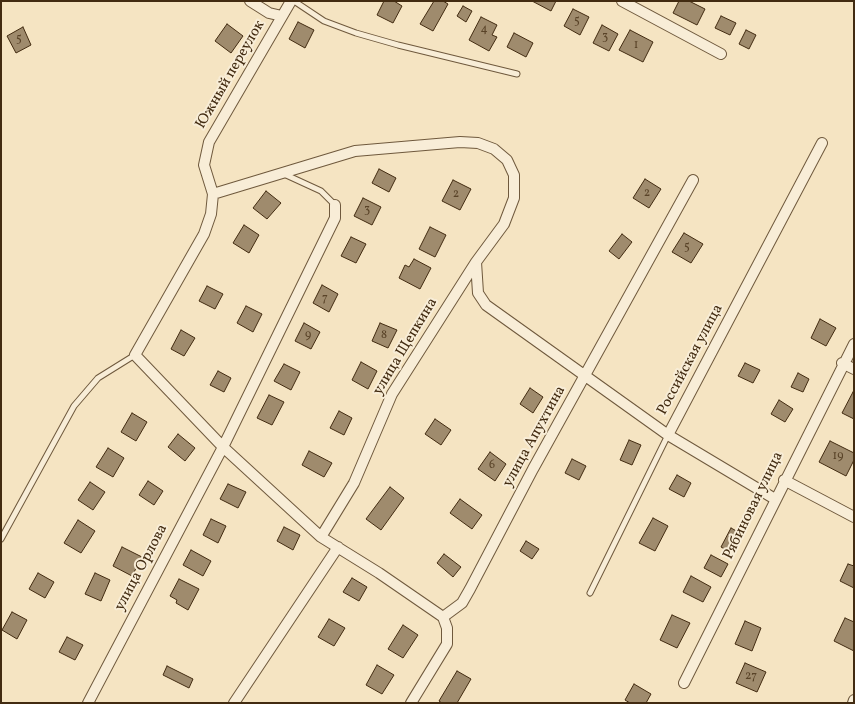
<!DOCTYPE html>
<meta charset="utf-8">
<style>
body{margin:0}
#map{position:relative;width:855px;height:704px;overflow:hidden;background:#f5e4c2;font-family:Vollkorn,serif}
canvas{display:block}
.frame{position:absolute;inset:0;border:2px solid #422b11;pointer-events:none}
</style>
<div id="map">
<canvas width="855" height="704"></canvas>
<div class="frame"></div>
</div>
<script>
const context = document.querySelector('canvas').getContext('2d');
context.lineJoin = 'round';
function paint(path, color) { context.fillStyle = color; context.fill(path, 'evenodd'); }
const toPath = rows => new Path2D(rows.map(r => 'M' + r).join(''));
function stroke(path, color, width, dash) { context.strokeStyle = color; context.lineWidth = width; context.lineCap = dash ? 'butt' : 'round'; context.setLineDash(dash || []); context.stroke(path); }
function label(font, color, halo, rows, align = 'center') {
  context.font = font + ' Vollkorn,serif'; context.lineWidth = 4; context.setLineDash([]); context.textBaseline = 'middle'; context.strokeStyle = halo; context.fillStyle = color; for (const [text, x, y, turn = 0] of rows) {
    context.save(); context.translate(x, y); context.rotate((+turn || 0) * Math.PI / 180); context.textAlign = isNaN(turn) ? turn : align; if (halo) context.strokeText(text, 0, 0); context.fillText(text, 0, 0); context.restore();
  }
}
const building = toPath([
 [384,1,394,1,402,6,393,23,377,15,384,1],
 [434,1,443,1,448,4,433,31,420,24,434,1],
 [532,1,556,1,551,11,532,1],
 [679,1,689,1,705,9,697,25,673,13,679,1],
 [463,6,472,11,466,22,457,16,463,6],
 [573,9,589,17,580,35,564,26,573,9],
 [721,16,736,23,730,35,715,28,721,16],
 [481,17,497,25,492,35,497,37,489,51,469,40,481,17],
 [298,22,314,30,305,48,289,39,298,22],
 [227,24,243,36,231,53,215,41,227,24],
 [602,25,618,34,609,51,593,43,602,25],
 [23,27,31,45,16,53,7,36,23,27],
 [630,30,653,42,643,62,619,50,630,30],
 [746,30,756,35,749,49,739,44,746,30],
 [514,33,533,43,526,57,507,47,514,33],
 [379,169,396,178,389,192,372,183,379,169],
 [645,179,661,189,649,208,633,198,645,179],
 [453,180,471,189,460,210,442,201,453,180],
 [266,191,281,203,267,219,253,208,266,191],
 [363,198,381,207,372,225,354,216,363,198],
 [244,225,259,235,249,253,233,243,244,225],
 [430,227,446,235,435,257,419,249,430,227],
 [684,233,703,244,691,263,672,252,684,233],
 [622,234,632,242,619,259,609,251,622,234],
 [351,237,366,244,356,263,341,256,351,237],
 [414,259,431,268,420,289,399,278,405,265,409,267,414,259],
 [322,285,338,294,329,312,313,303,322,285],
 [207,286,223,294,215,309,199,301,207,286],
 [246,306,262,314,253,332,237,323,246,306],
 [820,319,836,328,826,346,811,338,820,319],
 [304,323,320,332,311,349,295,341,304,323],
 [380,323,397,330,388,348,372,341,380,323],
 [181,330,195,338,184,356,171,349,181,330],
 [361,362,377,371,368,389,352,380,361,362],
 [745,363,760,370,753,383,738,376,745,363],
 [284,364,300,372,291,390,274,381,284,364],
 [218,371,231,378,224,392,210,385,218,371],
 [798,373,809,379,803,392,791,387,798,373],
 [530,388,543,397,533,413,520,404,530,388],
 [853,392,854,392,854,419,842,413,853,392],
 [269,395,284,402,272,425,257,418,269,395],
 [779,400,793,409,785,422,771,414,779,400],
 [339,411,352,418,344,435,330,428,339,411],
 [132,413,147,422,136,441,121,432,132,413],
 [435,419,451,430,441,445,425,434,435,419],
 [178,434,195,448,185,461,168,447,178,434],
 [629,440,641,445,632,465,620,460,629,440],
 [830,441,854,453,854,460,846,476,819,462,830,441],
 [108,448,124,458,113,477,96,467,108,448],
 [309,451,332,463,324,477,302,465,309,451],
 [490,452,506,464,495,481,478,469,490,452],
 [572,459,586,466,579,480,565,473,572,459],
 [677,475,691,483,684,497,669,489,677,475],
 [148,481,163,491,154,505,139,495,148,481],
 [90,482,105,492,93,510,78,500,90,482],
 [228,484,246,492,238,508,220,499,228,484],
 [390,487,404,498,381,530,366,519,390,487],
 [460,499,482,515,472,529,450,513,460,499],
 [653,518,668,526,655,551,639,543,653,518],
 [211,519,226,526,218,543,203,535,211,519],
 [78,520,95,531,81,553,64,543,78,520],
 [284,527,300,535,293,550,277,541,284,527],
 [731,528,740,533,730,552,721,547,731,528],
 [526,541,539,549,532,559,520,551,526,541],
 [122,547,142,557,132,576,113,566,122,547],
 [191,550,211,561,203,576,183,565,191,550],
 [444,554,461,567,453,577,437,563,444,554],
 [711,555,728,564,721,577,704,568,711,555],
 [848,564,854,566,854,588,840,581,848,564],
 [38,573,54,582,45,598,29,589,38,573],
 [95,573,110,580,101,601,85,594,95,573],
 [691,576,711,587,703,602,683,592,691,576],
 [352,578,367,587,359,601,343,592,352,578],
 [179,579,199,589,188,610,176,603,177,600,170,596,179,579],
 [12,612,27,620,17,639,2,630,12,612],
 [672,615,690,623,677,648,660,640,672,615],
 [845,618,854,622,854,651,834,641,845,618],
 [329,619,345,628,334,646,318,637,329,619],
 [745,621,761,628,752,651,735,644,745,621],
 [403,625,418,635,403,658,388,649,403,625],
 [67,637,83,645,75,660,59,652,67,637],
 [745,663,766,672,757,692,736,683,745,663],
 [377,665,394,675,382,694,366,685,377,665],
 [167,666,193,679,189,688,163,675,167,666],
 [457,671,471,679,457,703,442,703,439,701,457,671],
 [634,684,651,694,646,703,630,703,625,700,634,684]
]);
paint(building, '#9f8b6d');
stroke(building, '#422b11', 1);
const service = toPath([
 [294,1,324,21,356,33,398,45,517,74],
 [284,174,321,191,335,205],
 [1,539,74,406,98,378,135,355],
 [590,593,668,435]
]);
const minor = toPath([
 [250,1,269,13,282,16],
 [291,1,209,142,204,165,213,194,211,214,204,234,135,355,223,447,321,537,379,573,443,617],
 [622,1,721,54],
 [213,194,355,151,460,142,478,143,494,149,507,160,514,175,514,198,504,224,476,262,392,394,354,483,321,537],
 [476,262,478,293,486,305,668,435,775,499],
 [842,363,854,369],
 [668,435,822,143],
 [784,480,854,517],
 [443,617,462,603,470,589,533,469,693,180],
 [684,683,854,344],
 [88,703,223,447,335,218,335,205],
 [234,703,338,547],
 [411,703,447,644,447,628,443,617],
 [853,703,854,700]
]);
stroke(service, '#6f593d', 7);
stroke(minor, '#6f593d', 12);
stroke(service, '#f8edd7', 5);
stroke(minor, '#f8edd7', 10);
label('12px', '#594328', null, [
 ["5",577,22],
 ["4",484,30],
 ["3",605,38],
 ["5",19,40],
 ["1",636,46],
 ["2",647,194],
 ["2",456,195],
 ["3",367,211],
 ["5",687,248],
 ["7",325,299],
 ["9",308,336],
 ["8",384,336],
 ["19",838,457],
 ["6",492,466],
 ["27",751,677]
]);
label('15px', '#422b11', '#f8edd7', [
 ["Южный переулок",231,75,-60],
 ["улица Щепкина",406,347,-59],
 ["Российская улица",691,360,-62],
 ["улица Апухтина",535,437,-61],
 ["Рябиновая улица",754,506,-64],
 ["улица Орлова",142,568,-62]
]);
</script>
